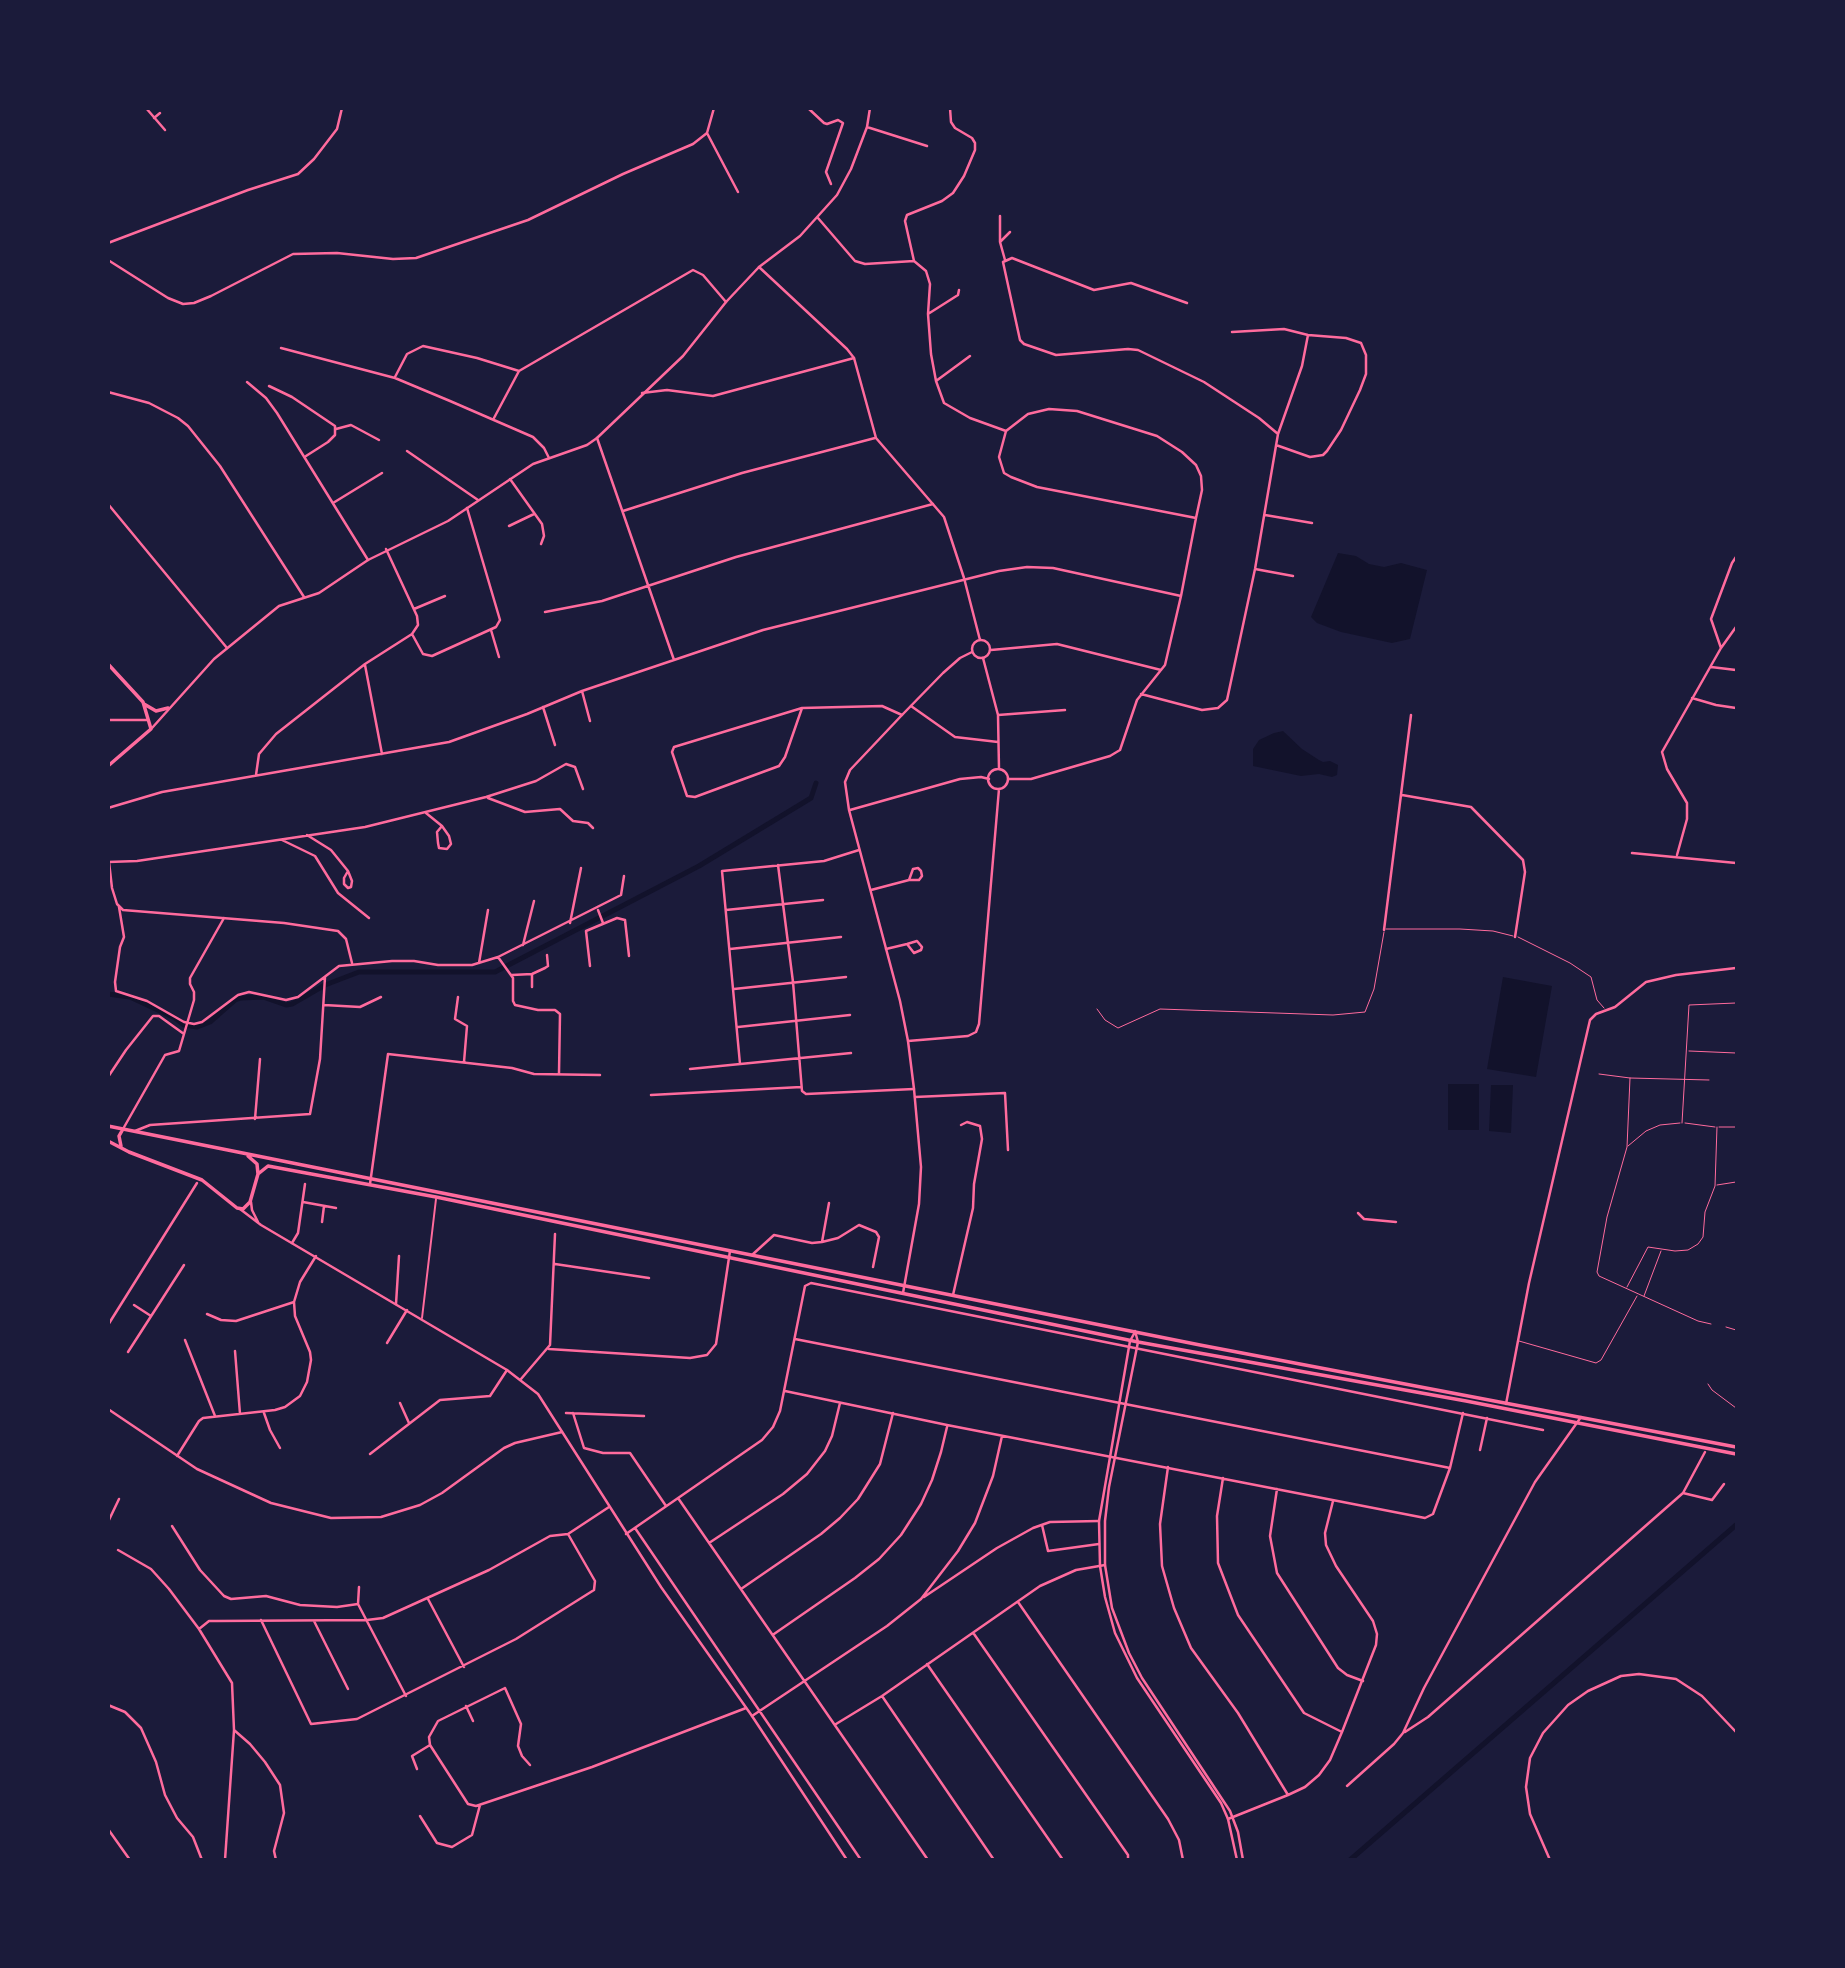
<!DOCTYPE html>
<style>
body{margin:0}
#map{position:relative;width:1845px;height:1968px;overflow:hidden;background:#1b1b3a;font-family:Quicksand,sans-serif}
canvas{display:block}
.frame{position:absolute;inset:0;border:110px solid #1b1b3a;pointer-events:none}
</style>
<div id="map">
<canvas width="1845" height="1968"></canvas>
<div class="frame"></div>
</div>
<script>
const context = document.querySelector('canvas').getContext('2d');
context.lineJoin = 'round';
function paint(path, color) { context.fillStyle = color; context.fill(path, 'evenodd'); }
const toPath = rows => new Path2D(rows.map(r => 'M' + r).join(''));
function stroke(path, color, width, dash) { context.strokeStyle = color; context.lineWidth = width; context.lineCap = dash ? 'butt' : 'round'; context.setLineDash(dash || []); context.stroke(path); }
paint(toPath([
 [1338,553,1356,556,1369,564,1384,567,1401,563,1427,570,1410,639,1392,643,1341,632,1317,623,1311,617],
 [1283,731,1302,749,1319,760,1323,762,1330,761,1338,765,1337,775,1332,777,1319,774,1301,776,1253,766,1253,749,1259,740,1274,733],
 [1503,977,1552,986,1536,1077,1487,1069],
 [1448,1084,1479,1084,1479,1130,1448,1130],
 [1491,1085,1513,1085,1511,1133,1489,1131]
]), '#12122b');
stroke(toPath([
 [108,994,130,997,175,1018,184,1025,197,1027,210,1022,235,1000,241,998,263,997,286,1005,292,1004,325,985,359,972,495,972,699,866,811,798,816,783],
 [1350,1860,1736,1525]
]), '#12122b', 5);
stroke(toPath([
 [1386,929,1460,929,1493,931,1513,936],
 [1518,937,1570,963,1591,977,1597,1000,1604,1008],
 [1097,1009,1105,1020,1118,1028,1160,1009,1333,1015,1365,1012,1374,989,1384,932],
 [1689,1051,1736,1053],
 [1599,1074,1630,1078,1709,1080],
 [1630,1078,1627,1147,1607,1217,1597,1272,1599,1276,1698,1321,1711,1324],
 [1682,1123,1689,1005,1736,1003],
 [1685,1123,1715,1127],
 [1719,1127,1736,1127],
 [1628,1146,1646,1131,1660,1125,1680,1123],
 [1717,1185,1736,1182],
 [1627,1287,1648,1247,1675,1251,1688,1250,1698,1244,1703,1237,1705,1212,1715,1186,1717,1127],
 [1644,1296,1661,1251],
 [1726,1327,1736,1330],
 [1519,1341,1596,1363,1601,1360,1637,1296],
 [1708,1384,1712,1390,1736,1408]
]), '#ff6b9d', 1);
stroke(toPath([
 [422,1318,436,1199]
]), '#ff6b9d', 2);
stroke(toPath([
 [146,108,165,130],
 [808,108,824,123,827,124,838,120,843,123,826,172,831,184],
 [108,110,111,108],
 [154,118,160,113],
 [867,127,927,146],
 [707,133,738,192],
 [1000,216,1000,242],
 [818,218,855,261,865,264,914,261,926,271,930,284,928,314,931,354,936,381,944,403,970,418,1006,431],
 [108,243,248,190,298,174,314,159,337,129,342,108],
 [108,260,168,298,183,304,194,303,211,296,293,254,337,253,393,259,416,258,528,220,623,174,693,144,707,133,714,108],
 [1005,260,1000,242,1010,232],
 [914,261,905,221,907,215,942,201,953,193,964,176,975,150,975,143,972,138,955,128,951,122,950,108],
 [759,267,800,236,837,195,851,169,867,127,870,108],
 [1187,303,1131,283,1094,290,1012,258,1003,262,1020,340,1024,344,1056,355,1128,349,1138,350,1204,382,1259,418,1278,434],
 [928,314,958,295,959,290],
 [1232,332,1284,329,1308,335,1346,338,1361,343,1366,355,1366,374,1360,390,1341,430,1327,451,1323,455,1310,457,1276,445],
 [281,348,395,378,450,401,533,437,544,448,549,458],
 [519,371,693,270,703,275,726,302],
 [395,377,407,354,423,346,477,358,519,371],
 [936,381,970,356],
 [247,382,266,398,277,413,368,560],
 [269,386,292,397,335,426,335,435,328,442,306,456],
 [108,392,149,403,178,418,188,426,220,466,304,597],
 [642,393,667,390,713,396,854,358],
 [494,418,519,371],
 [336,429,351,425,379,440],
 [597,438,674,660],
 [407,451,478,500],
 [510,479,542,524,544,536,541,544],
 [333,503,382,473],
 [108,504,227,648],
 [623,511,742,473,875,438],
 [1265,515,1312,523],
 [509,526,534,514],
 [386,549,417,616,418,625,412,634,423,654,432,656,496,627,500,620,467,508],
 [1255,569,1293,576],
 [414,609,445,596],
 [545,612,602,601,736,557,933,504],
 [491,630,499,657],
 [1721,648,1711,619,1732,563,1736,557],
 [991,650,1057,644,1161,670],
 [983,658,998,715,999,769],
 [365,665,382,754],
 [1711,667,1736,670],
 [582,691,590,721],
 [1141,694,1202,710,1218,708,1227,700,1255,569,1278,434,1302,366,1308,335],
 [1692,698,1716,705,1736,708],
 [911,706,955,737,998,742],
 [543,707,555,745],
 [802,708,785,757,779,766,695,797,687,796,672,752,674,747,802,708,882,706,902,715],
 [998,715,1065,710],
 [108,720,148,720],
 '988 779a10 10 0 1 1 20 0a10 10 0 1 1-20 0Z',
 [256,775,259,754,276,734,365,664,412,634],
 [1008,779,1031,779,1110,756,1120,750,1137,700,1165,665,1181,596,1196,518,1202,490,1201,476,1196,465,1182,452,1157,436,1077,411,1049,409,1028,414,1006,431,999,457,1004,473,1011,477,1037,487,1196,518],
 [1402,795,1471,807,1523,860,1525,872,1515,937],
 [488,798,525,812,560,809,573,821,588,823,593,828],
 [108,808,162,792,449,742,527,714,582,691,763,630,999,571,1027,567,1053,568,1181,596],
 [850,810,960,779,981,777,989,779],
 [426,813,442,826,449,836,451,844,447,849,439,848,438,843,437,832,442,826],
 [307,835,331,850,348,871],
 [282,840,315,856,338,893,369,918],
 [1632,853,1736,863],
 [1677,855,1687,819,1687,803,1667,769,1662,752,1721,648,1736,627],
 [108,862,137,861,365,827,486,797,536,781,566,764,575,767,583,789],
 [109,862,112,888,117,904,123,910,284,923,338,931,346,939,352,963],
 [778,865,793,982,802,1091,806,1094,914,1089],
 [348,871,352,881,351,887,348,888,344,884,344,878,348,871],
 [871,890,909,880,919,880,922,876,921,871,918,868,913,869,909,880],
 [119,907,124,937,120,947,115,982,116,991,147,1001,184,1022,194,1024,202,1022,238,995,249,992,286,1000,298,997,339,966,392,961,414,961,438,965,472,965,498,957,621,895,624,876],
 [598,910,603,923],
 [726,910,823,900],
 [570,923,581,868],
 [1384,930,1411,715],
 [523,945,534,901],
 [730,949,841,937],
 [886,949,907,944,917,941,922,947,921,950,914,953,907,944],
 [498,957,513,978,513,1001,515,1005,538,1010,555,1010,560,1014,559,1073],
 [479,963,488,910],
 [590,966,586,931,617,918,625,920,629,956],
 [532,974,532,987],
 [512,975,532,974,545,968,548,966,547,955],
 [734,989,846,977],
 [458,997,455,1019,467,1026,464,1062],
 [324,1005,360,1007,381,997],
 [738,1027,850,1015],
 [908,1041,968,1036,976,1032,979,1024,999,789],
 [740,1064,722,871,824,861,859,850],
 [690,1069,851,1053],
 [108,1077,126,1050,153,1016,159,1016,184,1034],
 [651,1095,801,1087],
 [915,1097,1005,1093,1008,1150],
 [255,1119,260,1059],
 [123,1129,165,1055,179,1051,194,1000,194,992,190,984,190,978,224,918],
 [135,1131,150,1125,310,1114,320,1059,325,977],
 [370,1184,388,1054,512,1068,534,1074,600,1075],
 [303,1202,336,1208],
 [1358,1213,1364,1219,1396,1222],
 [322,1222,324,1206],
 [822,1242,829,1203],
 [292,1243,298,1233,305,1184],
 [752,1255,774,1235,812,1243,822,1242,838,1238,859,1225,876,1232,879,1237,873,1267],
 [555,1264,649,1278],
 [953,1295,973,1208,974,1184,982,1139,980,1126,967,1122,961,1125],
 [396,1304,399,1256],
 [134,1305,151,1316],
 [207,1314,221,1320,236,1321,294,1302],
 [108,1325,197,1183],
 [795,1339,1450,1468],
 [185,1340,215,1416],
 [387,1343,407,1310],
 [549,1349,690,1358,707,1355,716,1344,730,1251],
 [235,1351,240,1414],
 [128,1352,184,1265],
 [521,1379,550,1345,555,1234],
 [785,1391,947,1425,1425,1518,1433,1514,1450,1468,1463,1413],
 [400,1403,409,1423],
 [1506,1404,1529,1283,1590,1020,1596,1014,1615,1007,1646,982,1676,975,1736,968],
 [108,1409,197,1469,271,1503,331,1518,381,1517,420,1505,442,1493,504,1448,515,1443,562,1432],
 [264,1413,270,1430,280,1448],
 [566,1413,644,1416],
 [573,1413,584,1448,603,1453,630,1453,666,1506],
 [1480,1450,1487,1418],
 [370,1454,440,1400,490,1396,507,1370],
 [177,1456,199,1421,203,1418,275,1410,285,1407,300,1396,307,1382,311,1360,310,1352,295,1316,294,1302,300,1282,316,1256],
 [1168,1467,1160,1524,1162,1566,1174,1608,1191,1648,1238,1713,1288,1795],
 [1223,1478,1217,1516,1218,1563,1238,1615,1304,1713,1342,1732],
 [1277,1489,1270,1536,1277,1573,1338,1668,1347,1675,1363,1681],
 [1683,1493,1712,1500,1724,1484],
 [678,1498,928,1860],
 [108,1522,119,1499],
 [1042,1525,1048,1551,1099,1544],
 [172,1526,200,1570,224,1596,231,1599,266,1596,300,1605,337,1607,358,1604],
 [635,1528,861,1860],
 [568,1534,609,1507],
 [626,1534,762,1440,773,1427,780,1411,805,1286,811,1283,1543,1430],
 [709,1543,783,1494,807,1474,825,1451,832,1436,840,1403],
 [118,1550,151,1569,169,1589,199,1629,232,1683,234,1730,225,1860],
 [359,1587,358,1604,406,1696],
 [741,1589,821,1534,840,1518,858,1499,880,1464,893,1413],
 [924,1597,997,1548,1033,1528,1050,1522,1099,1521],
 [428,1599,464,1667],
 [1018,1602,1168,1819,1179,1840,1183,1860],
 [261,1620,311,1724,357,1719,516,1639,594,1590,595,1581,568,1534],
 [314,1621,348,1689],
 [199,1629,209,1621,217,1621,367,1620,383,1618,489,1570,550,1536,568,1534],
 [774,1634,855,1578,879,1559,901,1535,921,1504,932,1480,941,1452,947,1427],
 [974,1634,1128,1855,1128,1860],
 [927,1664,1063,1860],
 [882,1696,994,1860],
 [108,1705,125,1712,141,1728,156,1762,165,1795,177,1818,193,1837,202,1860],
 [466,1706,473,1721],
 [752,1716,887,1626,921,1599,958,1551,975,1523,993,1476,1002,1436],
 [836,1724,882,1696,1040,1586,1076,1570,1105,1565],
 [234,1730,250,1744,265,1762,280,1785,284,1813,274,1851,276,1860],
 [1405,1732,1428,1717,1683,1493,1705,1452],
 [530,1765,522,1756,518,1746,521,1724,505,1688,438,1721,429,1737,430,1745,468,1804,476,1806,592,1767,746,1708],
 [417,1769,412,1756,430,1745],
 [1347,1786,1394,1744,1403,1733,1424,1688,1535,1482,1581,1417],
 [420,1816,437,1843,452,1847,472,1835,480,1805],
 [1228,1819,1288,1795,1305,1787,1319,1775,1330,1760,1342,1732,1376,1645,1377,1634,1373,1621,1336,1566,1326,1545,1325,1533,1333,1501],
 [108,1829,130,1860],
 [1550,1860,1530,1814,1526,1787,1530,1758,1543,1733,1568,1705,1588,1691,1621,1676,1639,1674,1676,1679,1702,1696,1736,1732]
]), '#ff6b9d', 2.5);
stroke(toPath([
 '972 649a9 9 0 1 1 18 0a9 9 0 1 1-18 0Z',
 [152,728,214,659,279,606,319,593,368,560,448,521,533,464,587,445,597,438,683,356,726,302,759,267,847,349,854,358,876,438,944,517,964,578,980,640],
 [251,1202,252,1210,258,1222],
 [240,1209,261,1225,507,1370,538,1394,661,1587,752,1716,847,1860],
 [903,1293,919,1204,921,1167,914,1089,908,1041,900,1001,849,810,845,782,850,770,902,715,943,673,960,658,972,652],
 [1135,1331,1138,1342,1109,1487,1105,1521,1105,1565,1112,1608,1129,1653,1142,1678,1230,1811,1238,1832,1243,1860],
 [1135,1332,1130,1341,1099,1521,1100,1566,1105,1597,1115,1633,1137,1678,1221,1803,1228,1819,1237,1860]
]), '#ff6b9d', 2.5);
stroke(toPath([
 [108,664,143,702,151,729,108,766],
 [144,704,156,711,168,708]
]), '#ff6b9d', 3.5);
stroke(toPath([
 [108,1126,1200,1345,1736,1447],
 [108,1141,129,1152,202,1180,237,1208,243,1209,250,1202,258,1174,268,1166,436,1197,1138,1342,1466,1401,1736,1454],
 [121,1146,119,1136,123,1129],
 [248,1156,257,1164,258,1174]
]), '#ff6b9d', 3.5);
</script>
